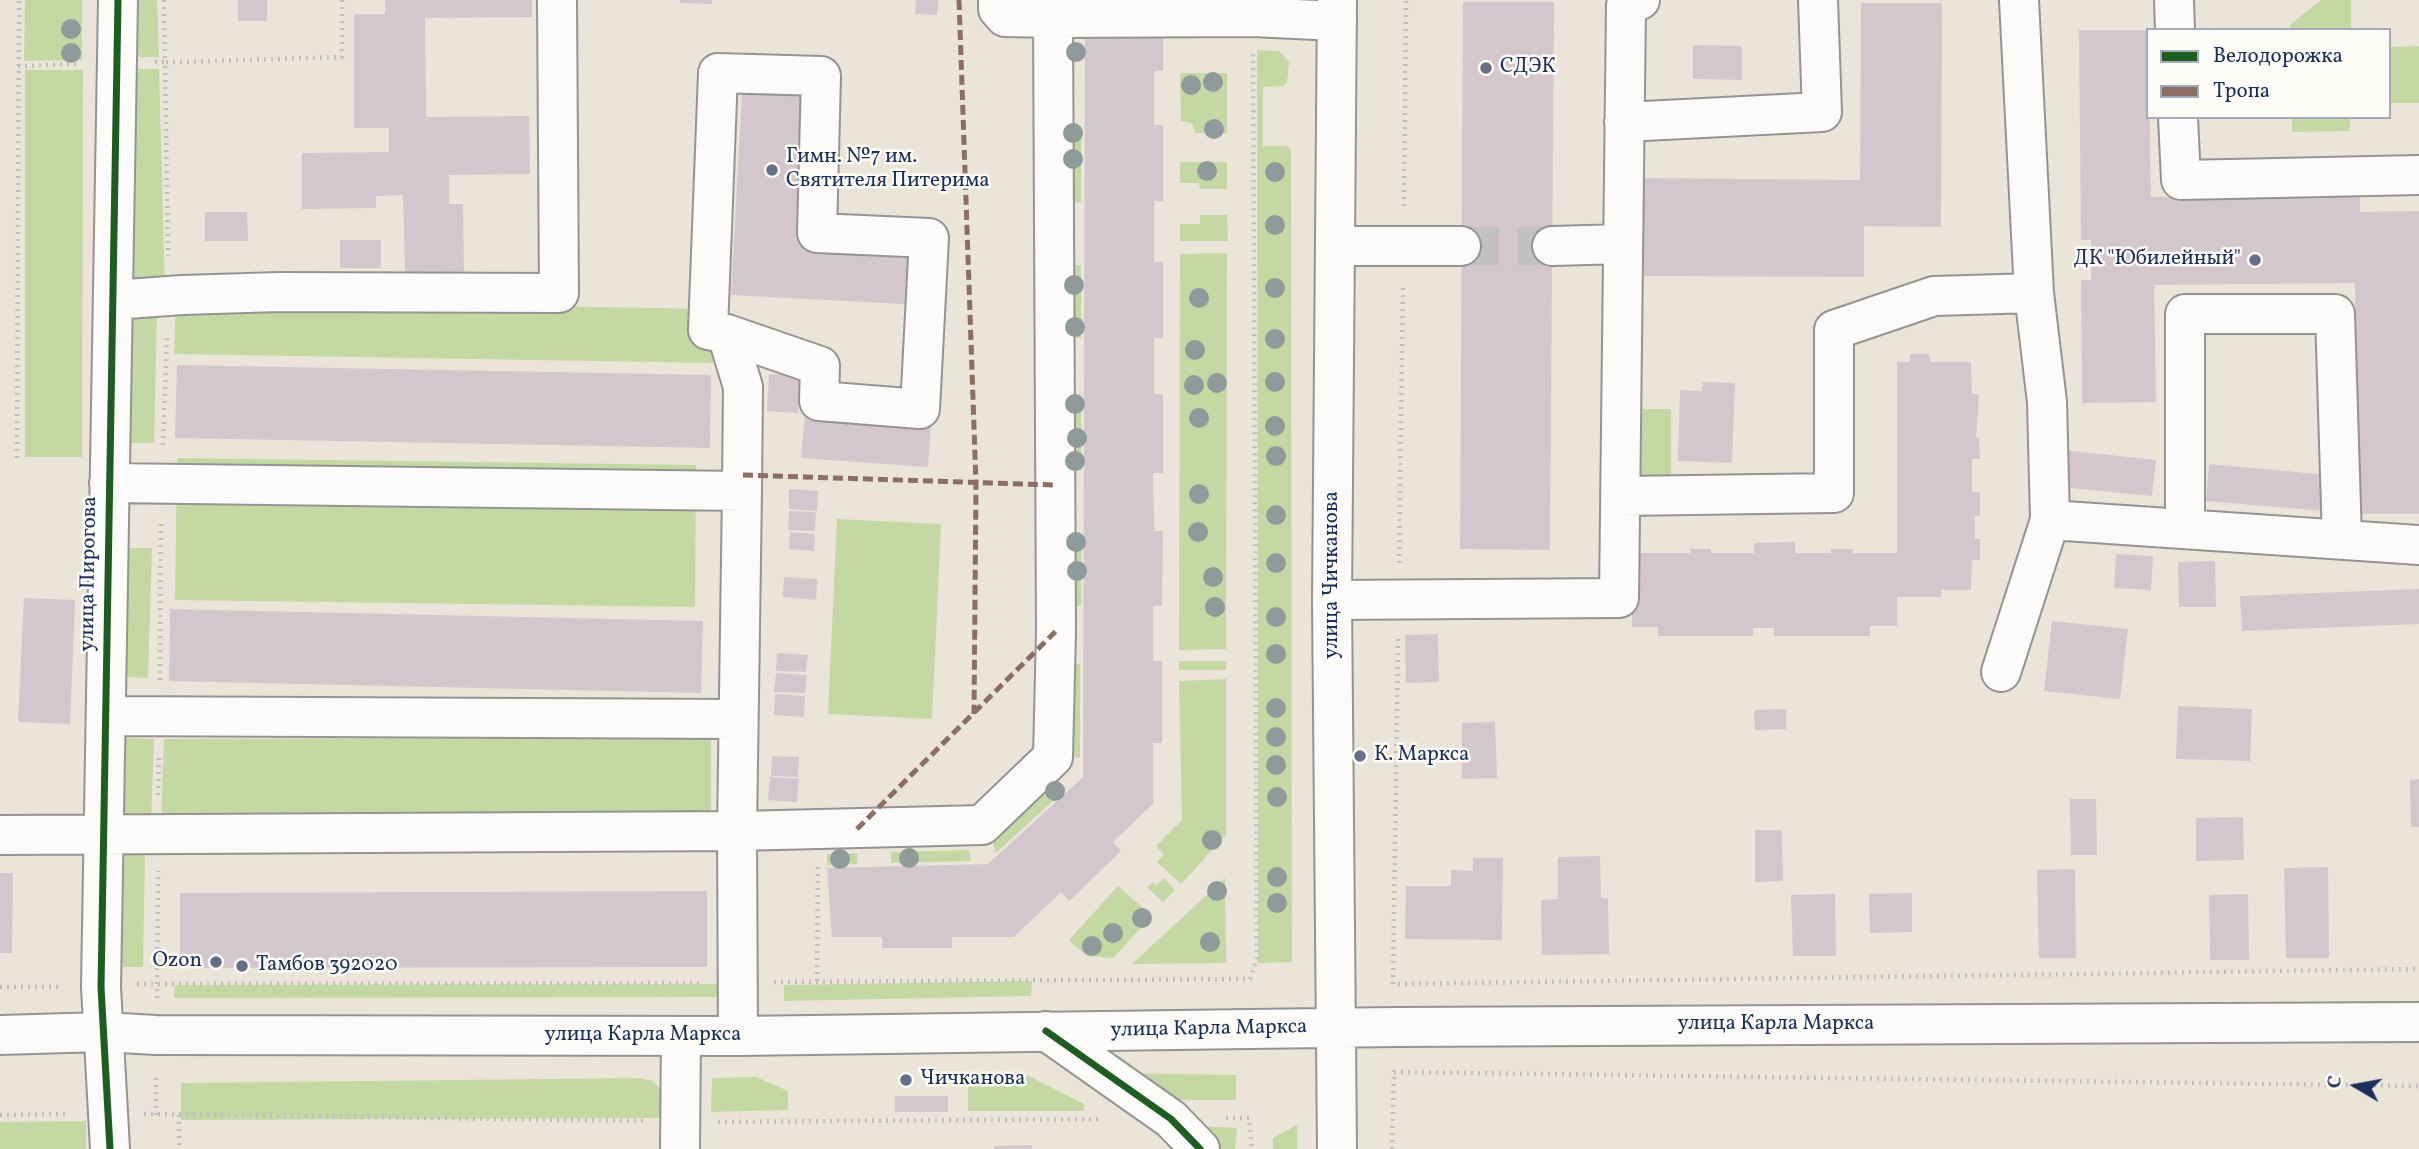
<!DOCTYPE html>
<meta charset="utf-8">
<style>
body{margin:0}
#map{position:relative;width:2419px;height:1149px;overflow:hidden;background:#ebe5d9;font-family:Vollkorn,serif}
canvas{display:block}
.legend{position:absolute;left:2146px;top:28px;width:245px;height:91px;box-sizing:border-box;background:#fdfcf7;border:2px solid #a3aaba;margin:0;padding:9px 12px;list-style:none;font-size:21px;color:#1b2f5e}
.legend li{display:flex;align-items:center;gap:14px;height:35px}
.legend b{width:35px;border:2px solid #a3aaba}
.north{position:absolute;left:2321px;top:1051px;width:70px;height:70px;-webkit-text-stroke:5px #fdfcf7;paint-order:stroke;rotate:280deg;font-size:19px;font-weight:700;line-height:28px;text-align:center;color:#1b2f5e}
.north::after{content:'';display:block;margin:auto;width:24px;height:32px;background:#1b2f5e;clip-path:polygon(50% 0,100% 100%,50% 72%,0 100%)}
</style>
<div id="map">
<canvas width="2419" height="1149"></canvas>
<ul class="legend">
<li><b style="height:9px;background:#1b5e20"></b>Велодорожка</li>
<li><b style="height:9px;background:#8d6e63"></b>Тропа</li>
</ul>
<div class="north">С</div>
</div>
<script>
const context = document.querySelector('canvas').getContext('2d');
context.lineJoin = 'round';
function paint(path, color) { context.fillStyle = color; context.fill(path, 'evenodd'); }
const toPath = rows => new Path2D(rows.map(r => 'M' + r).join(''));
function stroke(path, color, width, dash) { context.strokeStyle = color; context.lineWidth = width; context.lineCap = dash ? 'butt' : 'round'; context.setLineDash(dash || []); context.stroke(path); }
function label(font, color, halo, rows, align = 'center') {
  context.font = font + ' Vollkorn,serif'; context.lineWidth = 5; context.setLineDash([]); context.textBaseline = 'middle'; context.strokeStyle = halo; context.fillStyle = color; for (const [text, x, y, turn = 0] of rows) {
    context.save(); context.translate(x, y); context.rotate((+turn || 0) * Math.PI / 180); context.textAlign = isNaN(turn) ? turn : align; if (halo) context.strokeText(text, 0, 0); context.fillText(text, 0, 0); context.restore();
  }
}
paint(toPath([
 [25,0,82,0,82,60,24,61],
 [136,0,157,0,159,57,135,57],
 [2321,0,2351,0,2351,30,2290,30,2290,25],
 [2419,46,2419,103,2389,103,2389,47],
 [1257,50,1279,51,1289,62,1287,83,1283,86,1263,87,1263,146,1286,146,1291,149,1292,962,1258,963],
 [135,69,159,69,165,290,131,291],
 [25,70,83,70,82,457,25,457],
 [1180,73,1227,73,1227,133,1195,133,1192,123,1181,121],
 [2292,117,2350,117,2350,131,2292,132],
 [1081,126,1081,202,1069,203,1069,127],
 [1180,162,1227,162,1227,189,1200,189,1199,183,1180,183],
 [1200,215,1227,215,1228,241,1180,241,1180,224,1200,224],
 [1227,253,1226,649,1179,650,1180,254],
 [1070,265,1081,265,1081,338,1070,338],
 [176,300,714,309,713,363,174,354],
 [133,311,157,311,154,443,130,443],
 [1069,395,1081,395,1081,471,1069,471],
 [1641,409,1671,409,1671,504,1640,503],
 [177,458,696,465,695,607,175,600],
 [837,519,941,524,932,719,828,714],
 [1069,537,1081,537,1081,606,1069,606],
 [127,548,152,548,148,678,125,677],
 [1179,661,1226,661,1226,670,1179,670],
 [1080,664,1080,758,1069,755,1069,665],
 [1226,679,1226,835,1181,884,1157,862,1164,854,1156,846,1182,820,1179,681],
 [711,737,711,819,161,823,164,739],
 [125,738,154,739,151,823,123,822],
 [1056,782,1067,788,996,853,992,840],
 [969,850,971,861,891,863,891,852],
 [120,851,145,852,143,967,118,967],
 [857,853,857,864,827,865,827,854],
 [1164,878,1175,890,1163,902,1147,887,1153,882,1156,885],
 [1225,878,1226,963,1132,964],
 [1118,886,1152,916,1113,958,1087,956,1069,940],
 [1032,981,1031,996,784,1001,784,985],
 [724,984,724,997,174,998,175,985],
 [1118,1073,1236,1075,1236,1100,1147,1100],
 [1029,1076,1084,1104,1084,1111,968,1111,968,1078],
 [756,1077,788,1091,788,1110,711,1112,712,1078],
 [640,1078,653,1081,661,1090,661,1118,181,1120,181,1083],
 [86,1121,86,1149,0,1149,0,1122],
 [1182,1125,1237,1128,1235,1149,1208,1149],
 [1297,1125,1297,1149,1273,1149,1273,1138]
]), '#c4d8a4');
paint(toPath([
 [238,0,267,0,267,21,238,21],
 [385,0,532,0,532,17,425,18,426,117,529,116,530,174,449,175,449,204,463,204,464,273,405,273,403,195,376,196,376,208,302,209,302,153,389,152,389,128,354,128,354,14,385,14],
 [680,0,712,0,712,4,680,3],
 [916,0,938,0,937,15,915,14],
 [1463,2,1554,2,1550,550,1460,549],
 [1861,3,1942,3,1941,227,1864,226,1864,277,1644,276,1644,178,1860,180],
 [2079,30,2148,30,2151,197,2360,195,2360,212,2419,211,2419,514,2357,514,2355,283,2154,285,2156,402,2082,403,2081,280,2091,280,2091,240,2081,240],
 [1085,32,1163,32,1163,71,1154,71,1154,125,1163,125,1163,201,1154,201,1154,262,1163,262,1163,338,1154,338,1154,394,1163,394,1163,473,1153,473,1154,531,1163,531,1162,606,1153,606,1153,661,1162,661,1162,743,1153,743,1153,804,1113,842,1121,851,1069,901,1061,892,1014,937,952,937,952,948,882,948,882,937,832,937,827,868,988,864,1083,777],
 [1693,45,1742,46,1742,80,1693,79],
 [743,74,812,77,803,242,924,248,921,305,731,295],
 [205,212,247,212,248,241,205,241],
 [340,240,381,240,381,268,340,268],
 [1910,354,1929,354,1930,362,1971,362,1972,394,1979,394,1976,438,1979,438,1980,459,1972,459,1972,492,1980,492,1980,516,1975,516,1975,539,1980,539,1980,560,1972,560,1971,590,1941,590,1941,597,1897,597,1897,626,1870,626,1870,636,1774,636,1774,628,1753,628,1753,636,1658,636,1658,627,1632,627,1632,553,1690,553,1690,549,1711,549,1711,553,1754,553,1754,543,1795,542,1795,553,1831,553,1831,549,1853,549,1853,553,1897,553,1897,362,1910,362],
 [177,365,711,375,710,448,175,438],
 [769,374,800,375,798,413,767,411],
 [1703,382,1735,383,1732,463,1678,461,1680,390,1702,391],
 [805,414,931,423,928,467,801,458],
 [2043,448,2156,460,2152,496,2039,485],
 [2209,464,2328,475,2324,511,2206,501],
 [789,489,818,491,817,511,789,509],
 [789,511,816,512,815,531,788,530],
 [790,532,815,534,814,551,789,549],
 [2116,554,2153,556,2151,590,2114,588],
 [2215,561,2216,607,2179,607,2178,562],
 [784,577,817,579,816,600,783,597],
 [2419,589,2419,624,2242,631,2240,596],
 [24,598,75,600,70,724,18,722],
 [170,609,703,621,701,693,169,681],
 [2052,621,2128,629,2120,699,2044,691],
 [1438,634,1439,682,1406,683,1405,635],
 [777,653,808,655,806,672,776,671],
 [776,673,807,675,805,693,774,692],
 [775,694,805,696,804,717,774,715],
 [2178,706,2252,709,2250,761,2176,759],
 [1786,709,1786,729,1755,730,1754,710],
 [1495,722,1497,778,1462,779,1462,723],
 [772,756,799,757,798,777,771,776],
 [770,777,799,779,797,802,768,800],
 [2419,779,2419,827,2411,827,2410,780],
 [2070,799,2096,799,2097,855,2071,855],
 [2243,817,2244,860,2196,861,2196,818],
 [1755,830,1782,830,1783,881,1755,882],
 [1600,856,1601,898,1608,898,1609,954,1542,955,1541,900,1558,899,1558,857],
 [1473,858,1503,858,1502,940,1405,939,1406,886,1451,886,1451,870,1473,871],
 [2328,867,2329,958,2286,958,2284,868],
 [2075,869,2076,958,2039,958,2037,870],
 [0,873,13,873,12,953,0,953],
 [707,891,707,967,180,968,180,893],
 [1912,893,1912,932,1870,933,1869,894],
 [1835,894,1836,956,1793,956,1791,895],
 [2248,894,2249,960,2210,960,2209,895],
 [895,1096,948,1096,948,1112,895,1112],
 [1032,1145,1032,1149,994,1149,994,1146]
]), '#d3c7cd');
stroke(toPath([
 [1461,246,1552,246]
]), '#c1c1c0', 38, [38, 19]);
const minor = toPath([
 [998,0,998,9,1005,17,1053,18],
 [2174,0,2175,30],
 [718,73,821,76,817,233,929,238,920,409,819,401,820,366,727,334,708,330,718,73],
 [2178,117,2181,180,2419,175],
 [1624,122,1822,112,1818,0],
 [1335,246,1461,246],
 [1552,246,1622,244],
 [113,300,182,295,279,292,559,293,557,0],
 [727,334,743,387,742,491],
 [109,483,742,491,737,831,738,1036],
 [1622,496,1834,493,1834,330,1934,296,2034,293],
 [2050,520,2419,545],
 [2185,527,2185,314,2335,314,2342,539],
 [1332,600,1619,598,1626,5,1640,0],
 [2001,672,2050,520,2047,402,2034,293,2019,0],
 [106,716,738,719],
 [0,835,737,831,982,825,1053,757,1056,631,1053,18,1253,17,1337,21],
 [1046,1031,1171,1119,1200,1149],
 [110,1149,101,987,118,0],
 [680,1149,681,1036]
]);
const major = toPath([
 [0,1035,103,1032,156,1035,738,1036,1396,1027,2419,1022],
 [1337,1149,1332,600,1337,0]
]);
stroke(minor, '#949495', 42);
stroke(major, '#949495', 42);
stroke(toPath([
 [164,0,165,62,177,62,342,57,342,0],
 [155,62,165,62,168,256],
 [18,66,79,64],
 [1404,206,1406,0],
 [163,445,167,335],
 [17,458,19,0],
 [1399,563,1403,285],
 [1398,639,1393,984,2419,969],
 [160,680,161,521],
 [158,795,159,755],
 [817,981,818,867],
 [774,982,1250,979,1257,958,1253,54],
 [137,984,699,983],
 [0,987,62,987],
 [157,998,158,871],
 [144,1114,643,1121],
 [0,1115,69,1114],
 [156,1115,156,1074],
 [179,1115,179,1149],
 [1226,1118,1249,1118,1252,1149],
 [718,1122,1102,1119],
 [1392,1149,1394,1072,2419,1086]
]), '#c0c0c3', 4.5, [2, 5]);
stroke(minor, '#fcfbf9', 38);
stroke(major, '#fcfbf9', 38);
stroke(toPath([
 [959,0,976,484,974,714],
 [743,475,1055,485],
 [857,829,1056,631]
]), '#8d6e63', 5, [10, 5]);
stroke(toPath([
 [1046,1031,1171,1119,1200,1149],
 [110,1149,101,987,118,0]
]), '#1b5e20', 7);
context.fillStyle = '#8f9b9a';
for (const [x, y] of [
 [71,29],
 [1076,52],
 [71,53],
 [1213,82],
 [1191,85],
 [1214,129],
 [1073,133],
 [1073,159],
 [1207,171],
 [1275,172],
 [1275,225],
 [1074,285],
 [1275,288],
 [1199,298],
 [1075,327],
 [1275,339],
 [1195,350],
 [1275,382],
 [1217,383],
 [1194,385],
 [1075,404],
 [1199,418],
 [1275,426],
 [1077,438],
 [1276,456],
 [1075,461],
 [1199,494],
 [1276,515],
 [1198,532],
 [1076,542],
 [1276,563],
 [1077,571],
 [1213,577],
 [1215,607],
 [1276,617],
 [1276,654],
 [1276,708],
 [1276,737],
 [1276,765],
 [1055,791],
 [1277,797],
 [1212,840],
 [909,858],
 [840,859],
 [1277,877],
 [1217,891],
 [1277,903],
 [1142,918],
 [1113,933],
 [1210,942],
 [1092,946]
]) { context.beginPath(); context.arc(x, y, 10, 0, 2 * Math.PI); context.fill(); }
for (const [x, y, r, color] of [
 [1486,68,7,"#646f89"],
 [772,170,7,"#646f89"],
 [2255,260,7,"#646f89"],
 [1360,756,7,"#646f89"],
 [216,962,7,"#646f89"],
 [242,966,7,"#646f89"],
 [906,1080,7,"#646f89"]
]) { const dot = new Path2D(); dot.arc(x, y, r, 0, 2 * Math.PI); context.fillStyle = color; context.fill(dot); stroke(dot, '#fdfcf7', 2.5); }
label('21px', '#1b2f5e', '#fdfcf7', [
 ["СДЭК",1500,68],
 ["Гимн. №7 им.",786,158],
 ["Святителя Питерима",786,182],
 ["ДК \"Юбилейный\"",2241,260,"right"],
 ["К. Маркса",1374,756],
 ["Ozon",202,962,"right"],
 ["Тамбов 392020",256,966],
 ["Чичканова",920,1080]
], 'left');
label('21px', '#1b2f5e', '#fdfcf7', [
 ["улица Пирогова",90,574,-89],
 ["улица Чичканова",1333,575,-90],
 ["улица Карла Маркса",1776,1025],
 ["улица Карла Маркса",1209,1030,-1],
 ["улица Карла Маркса",643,1036]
]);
</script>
